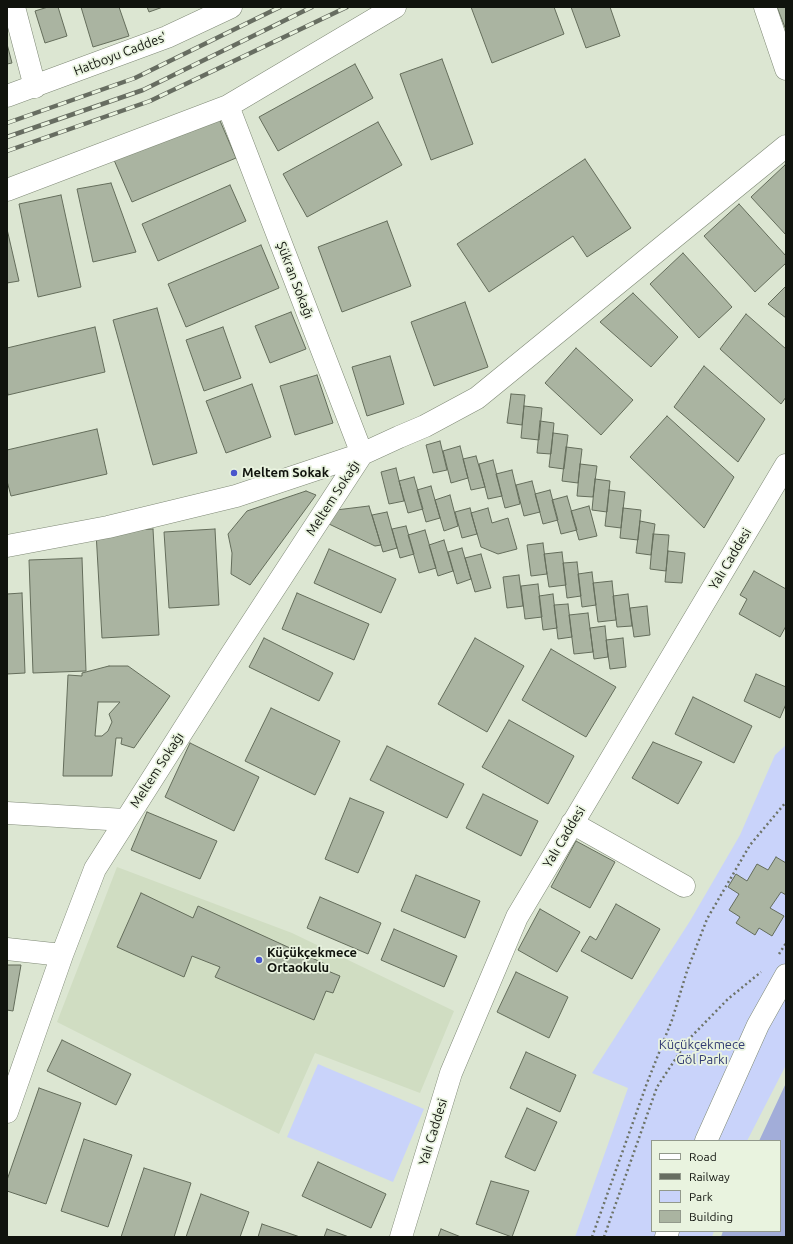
<!DOCTYPE html>
<meta charset="utf-8">
<style>
body{margin:0}
#map{position:relative;width:793px;height:1244px;overflow:hidden;background:#dce6d2;font-family:Ubuntu,sans-serif}
canvas{display:block}
.frame{position:absolute;inset:0;border:8px solid #10130d;pointer-events:none}
.legend{position:absolute;left:651px;top:1140px;width:130px;height:92px;box-sizing:border-box;background:#e9f3df;border:1px solid #92998b;margin:0;padding:5px 7px;list-style:none;font-size:12px;color:#10130d}
.legend li{display:flex;align-items:center;gap:8px;height:20px}
.legend b{width:20px;border:1px solid #92998b}
</style>
<div id="map">
<canvas width="793" height="1244"></canvas>
<div class="frame"></div>
<ul class="legend">
<li><b style="height:5px;background:#fff"></b>Road</li>
<li><b style="height:5px;background:#676d61"></b>Railway</li>
<li><b style="height:11px;background:#c9d3fa"></b>Park</li>
<li><b style="height:11px;background:#aab4a1"></b>Building</li>
</ul>
</div>
<script>
const context = document.querySelector('canvas').getContext('2d');
context.lineJoin = 'round';
function paint(path, color) { context.fillStyle = color; context.fill(path, 'evenodd'); }
const toPath = rows => new Path2D(rows.map(r => 'M' + r).join(''));
function stroke(path, color, width, dash) { context.strokeStyle = color; context.lineWidth = width; context.lineCap = dash ? 'butt' : 'round'; context.setLineDash(dash || []); context.stroke(path); }
function label(font, color, halo, rows, align = 'center') {
  context.font = font + ' Ubuntu,sans-serif'; context.lineWidth = 3.5; context.setLineDash([]); context.textBaseline = 'middle'; context.strokeStyle = halo; context.fillStyle = color; for (const [text, x, y, turn = 0] of rows) {
    context.save(); context.translate(x, y); context.rotate((+turn || 0) * Math.PI / 180); context.textAlign = isNaN(turn) ? turn : align; if (halo) context.strokeText(text, 0, 0); context.fillText(text, 0, 0); context.restore();
  }
}
paint(toPath([
 [117,867,292,933,454,1011,420,1093,315,1053,279,1134,57,1022]
]), '#d0ddc2');
paint(toPath([
 [786,745,786,1065,747,1141,652,1141,652,1231,714,1231,712,1237,575,1237,628,1088,592,1073,690,921,740,835,775,755],
 [318,1064,424,1109,393,1182,287,1137]
]), '#c9d3fa');
paint(toPath([
 [786,1083,786,1237,721,1237,723,1231,780,1231,780,1141,759,1141]
]), '#a2add9');
const building = toPath([
 [48,7,58,7,67,36,45,43,35,11,48,7],
 [81,7,119,7,129,36,93,47,81,7],
 [147,7,163,7,149,12,147,7],
 [471,7,554,7,564,34,492,63,471,7],
 [571,7,610,7,620,36,586,48,571,7],
 [777,7,786,7,786,30,777,7],
 [7,44,12,63,7,64,7,44],
 [442,59,473,144,431,160,400,74,442,59],
 [355,64,373,98,278,151,259,117,355,64],
 [218,116,236,158,132,202,114,160,218,116],
 [378,122,402,165,307,217,283,174,378,122],
 [585,159,631,228,587,257,573,236,489,292,457,244,585,159],
 [785,165,786,165,786,235,751,197,785,165],
 [111,183,136,252,93,262,77,189,111,183],
 [230,185,246,221,158,261,142,224,230,185],
 [61,195,81,287,38,297,19,204,61,195],
 [739,204,786,256,786,263,755,292,704,236,739,204],
 [387,221,411,286,342,312,318,247,387,221],
 [7,229,19,281,7,283,7,229],
 [261,245,279,288,186,327,168,284,261,245],
 [683,253,732,307,699,338,650,284,683,253],
 [786,286,786,318,768,304,786,286],
 [633,293,678,337,651,367,600,322,633,293],
 [465,302,488,367,434,386,411,322,465,302],
 [157,308,197,453,153,465,113,320,157,308],
 [291,312,306,349,270,363,255,326,291,312],
 [746,314,786,349,786,397,781,404,720,349,746,314],
 [95,327,105,372,8,395,7,389,7,348,95,327],
 [223,327,241,378,204,391,186,340,223,327],
 [576,348,633,400,601,435,545,383,576,348],
 [390,356,404,404,367,416,352,367,390,356],
 [704,366,765,419,738,462,674,407,704,366],
 [317,375,333,423,295,435,280,386,317,375],
 [252,384,271,437,226,453,206,401,252,384],
 [511,394,525,395,522,425,507,423,511,394],
 [524,406,542,408,539,440,521,438,524,406],
 [667,416,734,477,704,528,630,457,667,416],
 [540,421,554,423,551,454,537,453,540,421],
 [97,429,107,474,11,496,7,481,7,450,97,429],
 [553,433,568,435,564,469,549,467,553,433],
 [440,441,447,470,433,473,426,445,440,441],
 [460,446,468,478,451,483,443,451,460,446],
 [566,447,582,449,578,483,562,481,566,447],
 [476,456,485,487,471,490,463,459,476,456],
 [493,460,502,496,488,499,479,464,493,460],
 [580,464,597,466,593,497,577,496,580,464],
 [396,468,404,501,389,504,381,472,396,468],
 [512,470,520,504,505,508,496,474,512,470],
 [414,477,423,509,408,513,399,481,414,477],
 [595,479,610,481,607,512,592,510,595,479],
 [532,481,540,512,524,516,516,485,532,481],
 [431,486,440,518,426,522,417,490,431,486],
 [550,490,558,520,543,524,535,494,550,490],
 [609,490,625,492,621,528,605,526,609,490],
 [306,491,316,495,250,585,231,574,232,553,228,534,247,511,306,491],
 [450,495,458,526,444,531,435,500,450,495],
 [567,496,577,530,561,534,552,500,567,496],
 [369,506,381,545,375,546,329,524,336,510,369,506],
 [589,506,597,536,579,540,571,511,589,506],
 [470,508,477,534,462,538,455,512,470,508],
 [488,508,492,523,508,518,517,549,498,554,481,547,471,513,488,508],
 [623,508,641,510,638,540,620,538,623,508],
 [387,512,397,548,383,552,372,515,387,512],
 [640,521,655,524,651,555,636,553,640,521],
 [406,526,414,554,400,558,392,529,406,526],
 [153,529,159,635,102,638,96,532,153,529],
 [215,529,219,605,169,608,164,532,215,529],
 [425,530,436,568,419,573,408,535,425,530],
 [653,534,669,535,666,571,650,569,653,534],
 [444,540,453,571,438,576,429,545,444,540],
 [543,543,547,574,531,576,527,545,543,543],
 [462,548,471,579,457,584,448,552,462,548],
 [329,549,396,579,381,613,314,583,329,549],
 [668,551,685,553,682,583,665,582,668,551],
 [562,552,566,585,549,587,544,554,562,552],
 [481,554,491,588,475,592,465,558,481,554],
 [82,558,86,671,33,673,29,560,82,558],
 [577,562,581,596,567,598,563,563,577,562],
 [754,571,786,589,786,626,780,637,739,614,747,599,740,595,754,571],
 [592,572,596,605,582,607,578,574,592,572],
 [519,575,523,606,507,608,503,577,519,575],
 [612,581,616,620,598,622,593,583,612,581],
 [538,584,542,617,525,619,521,586,538,584],
 [22,593,25,673,7,674,7,594,22,593],
 [297,593,369,624,354,660,282,629,297,593],
 [553,594,557,628,543,630,539,596,553,594],
 [628,594,632,626,617,627,613,596,628,594],
 [568,604,572,637,558,639,554,605,568,604],
 [647,606,650,635,634,637,630,608,647,606],
 [588,613,593,652,574,654,569,615,588,613],
 [605,626,608,657,594,659,590,628,605,626],
 [264,638,333,673,319,701,249,667,264,638],
 [475,638,524,666,487,732,438,704,475,638],
 [623,638,626,667,610,669,606,640,623,638],
 [551,649,616,687,586,737,522,700,551,649],
 [109,666,128,666,170,696,134,748,121,744,122,738,116,738,112,776,63,776,68,675,82,676,82,673,109,666],
 [98,702,120,702,109,714,112,722,108,731,102,736,95,736,98,702],
 [756,674,786,687,786,704,780,718,744,701,756,674],
 [693,697,752,726,734,763,675,734,693,697],
 [271,708,340,741,315,795,245,761,271,708],
 [509,720,574,756,548,804,482,767,509,720],
 [653,742,702,762,678,804,632,778,653,742],
 [190,743,259,777,234,831,165,797,190,743],
 [387,746,464,784,447,818,370,780,387,746],
 [483,794,538,821,521,856,466,828,483,794],
 [350,798,384,812,358,873,325,859,350,798],
 [147,812,217,841,200,879,131,850,147,812],
 [576,841,615,862,590,908,551,887,576,841],
 [776,857,786,863,786,895,781,892,770,908,784,916,772,936,759,928,755,935,736,923,740,917,729,910,739,894,728,887,736,874,747,881,757,864,768,870,776,857],
 [416,875,480,901,465,938,401,911,416,875],
 [141,893,193,918,198,906,325,964,323,969,340,976,333,993,326,991,314,1020,215,977,220,967,192,956,184,977,117,947,141,893],
 [320,897,381,923,368,954,307,928,320,897],
 [616,904,660,929,632,979,581,951,590,936,596,940,616,904],
 [540,909,580,932,557,972,518,950,540,909],
 [394,929,457,956,444,987,381,960,394,929],
 [7,965,21,965,13,1011,7,1010,7,965],
 [516,972,568,997,549,1038,497,1012,516,972],
 [62,1040,131,1074,116,1105,47,1071,62,1040],
 [526,1052,576,1075,560,1112,510,1088,526,1052],
 [39,1088,81,1103,46,1204,7,1191,7,1180,39,1088],
 [527,1108,557,1122,535,1171,505,1157,527,1108],
 [84,1139,132,1155,108,1227,61,1211,84,1139],
 [318,1162,386,1194,371,1228,302,1196,318,1162],
 [144,1168,191,1183,174,1237,121,1237,144,1168],
 [491,1181,529,1191,512,1237,476,1224,491,1181],
 [201,1194,249,1212,240,1237,186,1237,201,1194],
 [262,1224,300,1237,258,1237,262,1224],
 [327,1229,349,1237,324,1237,327,1229],
 [441,1229,461,1237,438,1237,441,1229]
]);
paint(building, '#aab4a1');
stroke(building, '#646d5b', 1);
const minor = toPath([
 [14,7,35,87],
 [765,7,786,69],
 [7,96,167,37,231,7],
 [7,190,228,106,395,7],
 [7,546,108,527,236,496,362,454,399,437,425,426,477,398,786,146],
 [7,813,125,820],
 [572,823,684,886],
 [7,949,62,955],
 [7,1112,62,955,95,869,229,658,362,454,228,106],
 [706,1141,758,1025,786,975],
 [401,1237,451,1073,517,917,786,465],
 [666,1237,668,1231]
]);
stroke(minor, '#7f8976', 23);
stroke(toPath([
 [779,954,786,943],
 [592,1237,647,1083,672,1020,687,971,707,919,750,845,786,802],
 [604,1237,657,1087,688,1040,728,999,761,972]
]), '#6d7367', 2.5, [2, 3]);
stroke(minor, '#fff', 22);
const rail = toPath([
 [7,123,135,78,280,7],
 [7,137,143,90,312,7],
 [7,151,150,101,347,7]
]);
stroke(rail, '#676d61', 4.5);
stroke(rail, '#e9f3df', 3, [9]);
for (const [x, y, r, color] of [
 [234,473,4,"#4a56cc"],
 [259,960,4,"#4a56cc"]
]) { const dot = new Path2D(); dot.arc(x, y, r, 0, 2 * Math.PI); context.fillStyle = color; context.fill(dot); stroke(dot, '#e9f3df', 1.5); }
label('13px', '#10130d', '#e9f3df', [
 ["Hatboyu Caddes'",120,54,-21],
 ["Şükran Sokağı",295,280,69],
 ["Meltem Sokağı",333,498,-57],
 ["Yalı Caddesi",730,559,-59],
 ["Meltem Sokağı",157,770,-57],
 ["Yalı Caddesi",564,837,-59],
 ["Yalı Caddesi",433,1132,-73]
]);
label('bold 13px', '#10130d', '#e9f3df', [
 ["Meltem Sokak",242,473],
 ["Küçükçekmece",267,953],
 ["Ortaokulu",267,968]
], 'left');
label('13px', '#323b73', '#e9f3df', [
 ["Küçükçekmece",702,1045],
 ["Göl Parkı",702,1060]
]);
</script>
